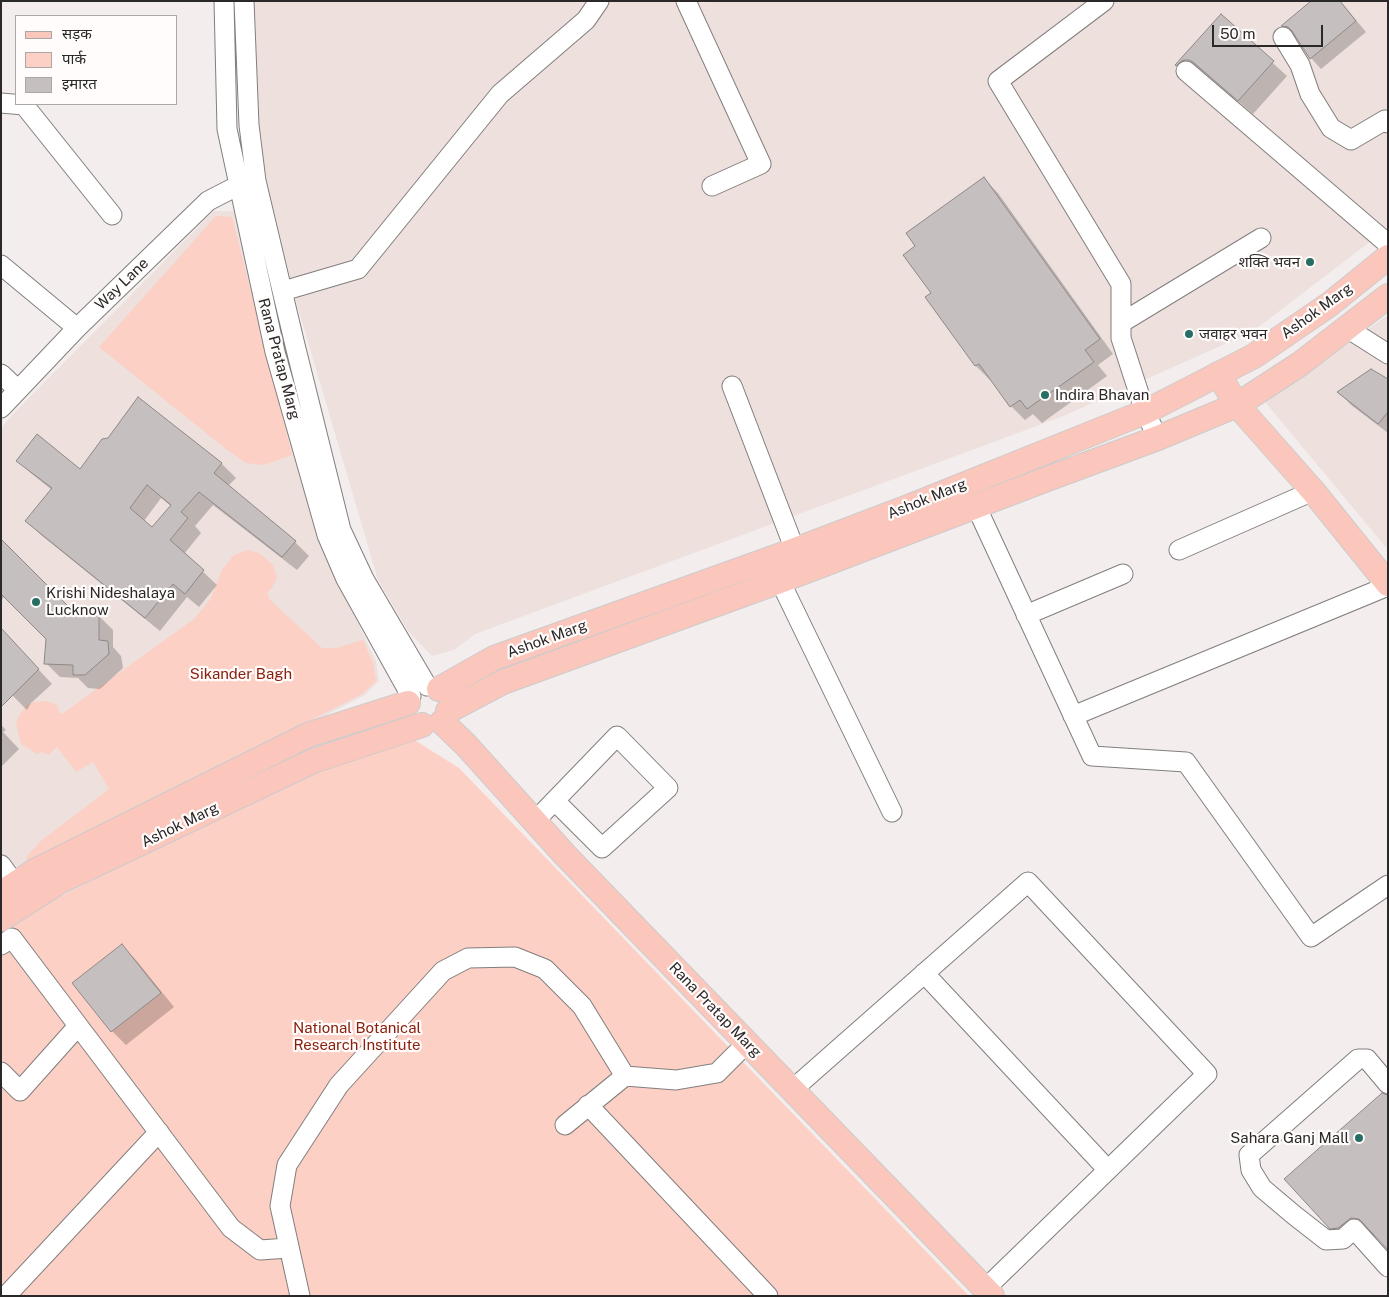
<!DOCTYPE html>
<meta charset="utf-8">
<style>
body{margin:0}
#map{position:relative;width:1389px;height:1297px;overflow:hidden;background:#f3eeed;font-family:"Public Sans","Noto Sans Devanagari",sans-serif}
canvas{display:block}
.frame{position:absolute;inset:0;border:2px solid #2a2828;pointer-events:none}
.legend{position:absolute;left:15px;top:15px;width:162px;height:90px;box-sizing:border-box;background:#fffcfb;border:1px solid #aaa7a7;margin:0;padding:6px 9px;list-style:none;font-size:15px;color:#2a2828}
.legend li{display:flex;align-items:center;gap:10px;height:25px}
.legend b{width:25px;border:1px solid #aaa7a7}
.scale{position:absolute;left:1212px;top:25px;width:111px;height:22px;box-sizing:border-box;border:2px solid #2a2828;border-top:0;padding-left:6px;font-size:15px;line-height:18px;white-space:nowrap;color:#2a2828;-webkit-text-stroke:4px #fffcfb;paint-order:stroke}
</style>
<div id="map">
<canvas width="1389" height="1297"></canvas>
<div class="frame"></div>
<ul class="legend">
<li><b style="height:6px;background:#fbc7bc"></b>सड़क</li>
<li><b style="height:14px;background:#fdd0c5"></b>पार्क</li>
<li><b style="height:14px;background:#c5c0bf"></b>इमारत</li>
</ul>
<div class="scale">50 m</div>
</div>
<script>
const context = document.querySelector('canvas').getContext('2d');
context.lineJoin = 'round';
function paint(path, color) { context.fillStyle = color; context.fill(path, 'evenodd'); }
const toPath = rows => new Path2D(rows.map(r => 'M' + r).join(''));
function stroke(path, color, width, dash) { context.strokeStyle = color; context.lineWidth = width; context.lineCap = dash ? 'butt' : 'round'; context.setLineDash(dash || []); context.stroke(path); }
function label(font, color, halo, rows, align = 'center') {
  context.font = font + ' "Public Sans","Noto Sans Devanagari",sans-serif'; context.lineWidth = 4.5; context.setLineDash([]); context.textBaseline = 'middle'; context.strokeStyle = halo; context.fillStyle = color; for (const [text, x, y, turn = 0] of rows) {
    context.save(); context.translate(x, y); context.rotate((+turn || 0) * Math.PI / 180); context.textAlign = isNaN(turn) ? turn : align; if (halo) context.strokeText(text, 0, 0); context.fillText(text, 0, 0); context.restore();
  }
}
paint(toPath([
 [249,1,697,1,703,3,715,1,1388,1,1388,228,1252,332,1061,417,475,634,454,650,432,656,408,631,378,580,296,301,263,167,248,16],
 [214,211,234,211,317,537,376,661,379,681,365,695,27,869,1,886,1,428,15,412],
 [1388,315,1388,550,1265,402]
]), '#ede0dd');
paint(toPath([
 [216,216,232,217,292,455,264,465,246,463,226,449,99,347],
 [248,550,259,553,273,565,277,578,271,589,267,593,270,600,322,648,336,648,363,640,373,663,376,681,362,694,25,867,27,856,41,841,109,789,93,762,76,772,57,747,49,755,42,752,37,754,21,744,16,723,20,714,27,705,34,702,45,701,56,704,59,711,62,714,194,619,210,600,222,570,234,555],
 [413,739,459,768,969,1296,1,1296,1,929,12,921,156,848,336,758]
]), '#fdd0c5');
paint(toPath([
 [1313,1,1340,1,1366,32,1321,69,1311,58,1297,37,1293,36,1283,26],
 [1221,16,1287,76,1253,114,1208,76,1204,74,1197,74,1191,79,1177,65],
 [984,179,998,193,1113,354,1098,365,1107,376,1042,423,1033,414,1025,420,1011,406,991,379,990,380,976,366,933,293,917,247],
 [1388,381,1388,433,1351,405,1339,392],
 [138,398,222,464,236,478,228,486,295,542,309,556,297,570,213,505,195,526,201,533,184,554,217,585,199,607,187,597,160,631,41,535,27,521,52,490,32,474,18,461,81,470,108,439],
 [161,498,172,507,153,529,144,521],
 [1,542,71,611,98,615,113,630,113,647,121,656,123,668,100,689,88,688,78,678,60,677,46,663,47,638,5,596,1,600],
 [1,629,52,684,31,703,27,710,1,684],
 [1,725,6,730,3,732,19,749,1,767],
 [122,946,136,960,174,1007,126,1045,112,1031],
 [1388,1101,1373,1232,1366,1232,1345,1242,1330,1228]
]), '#0003');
const building = toPath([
 [1311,1,1340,1,1356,21,1310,59,1292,31,1288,27,1281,26,1311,1],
 [1221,14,1274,61,1238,101,1193,62,1189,60,1183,60,1176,66,1175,65,1221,14],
 [984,177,1100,339,1085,350,1094,362,1027,409,1020,400,1010,407,979,364,975,366,925,297,931,293,903,255,915,246,906,233,984,177],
 [1371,369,1388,379,1388,412,1378,424,1337,392,1371,369],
 [138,397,222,463,214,473,296,541,282,557,199,492,181,512,188,518,170,540,204,570,185,594,173,584,145,618,25,521,52,488,16,461,37,434,80,469,102,439,108,438,138,397],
 [147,485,171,505,152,527,130,508,147,485],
 [1,539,71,609,99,614,99,640,108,641,109,654,85,675,73,675,73,665,44,664,46,639,1,594,1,539],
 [1,628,39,669,1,707,1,628],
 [122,944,161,993,111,1032,72,983,122,944],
 [1382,1093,1388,1095,1388,1250,1359,1219,1351,1218,1338,1228,1330,1229,1284,1179,1382,1093]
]);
paint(building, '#c5c0bf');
stroke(building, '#8e8988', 1);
const minor = toPath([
 [224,1,227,129,275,352,327,535,346,579,411,696],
 [244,1,249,125,256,181,295,345,341,530,364,579,427,686],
 [686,1,761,164,712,186],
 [1104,1,998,81,1121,284,1121,338,1145,412,1158,438],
 [1283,37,1300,65,1310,94,1331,128,1351,140,1385,120,1388,123],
 [1186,71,1388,244],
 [1,103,24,105,112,215],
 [1,265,77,328],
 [283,291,358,269,500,94,586,20,599,1],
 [1121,323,1261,238],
 [1347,328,1388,354],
 [1,374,18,390],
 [732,386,795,550],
 [1,408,77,328,208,201,239,185,250,182],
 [976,506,1092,756,1186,762,1311,937,1388,885],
 [1179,550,1313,491],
 [780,581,892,812],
 [1026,615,1123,574],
 [1073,716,1388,586],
 [534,822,617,736,668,788,602,848,555,801],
 [1,865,15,884],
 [1,945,12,938,231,1228,260,1250,288,1248],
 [924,973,1108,1170],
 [1,1072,20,1091,78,1026],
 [1388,1084,1367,1059,1358,1059,1249,1155,1251,1170,1262,1188,1294,1215,1326,1240,1343,1239,1354,1229,1388,1267],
 [792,1090,1028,882,1207,1074,985,1289],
 [588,1105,768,1296],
 [565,1125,625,1076,676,1080,717,1073,747,1043],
 [6,1296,159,1132],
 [300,1296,280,1206,287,1165,339,1085,443,971,468,958,515,957,545,969,582,1006,625,1076]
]);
const major = toPath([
 [1218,374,1237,405,1313,491,1388,584],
 [439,689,494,658,795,550,906,508,1145,412,1254,356,1330,304,1388,257],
 [448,711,503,682,780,581,1047,479,1158,438,1237,405,1300,364,1388,296],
 [442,722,466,745,565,855,992,1296],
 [1,893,35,871,308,735,408,703],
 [1,919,59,882,313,761,422,725]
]);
stroke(minor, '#827e7d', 21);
stroke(major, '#cccbcb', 26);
stroke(minor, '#fff', 19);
stroke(major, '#fbc7bc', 24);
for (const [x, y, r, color] of [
 [1310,262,5,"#266d64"],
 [1189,334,5,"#266d64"],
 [1045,395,5,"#266d64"],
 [36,602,5,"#266d64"],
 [1359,1138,5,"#266d64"]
]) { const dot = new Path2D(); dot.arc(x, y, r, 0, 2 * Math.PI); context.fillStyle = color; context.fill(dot); stroke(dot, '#fffcfb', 2); }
label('15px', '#2a2828', '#fffcfb', [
 ["शक्ति भवन",1300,262,"right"],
 ["जवाहर भवन",1199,334],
 ["Indira Bhavan",1055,395],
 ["Krishi Nideshalaya",46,593],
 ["Lucknow",46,610],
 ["Sahara Ganj Mall",1349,1138,"right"]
], 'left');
label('15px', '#2a2828', '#fffcfb', [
 ["Way Lane",122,284,-44],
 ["Ashok Marg",1317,311,-36],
 ["Rana Pratap Marg",279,359,75],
 ["Ashok Marg",927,499,-22],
 ["Ashok Marg",547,639,-20],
 ["Ashok Marg",180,825,-26],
 ["Rana Pratap Marg",715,1010,46]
]);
label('15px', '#88200d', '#fffcfb', [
 ["Sikander Bagh",241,674],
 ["National Botanical",357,1028],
 ["Research Institute",357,1045]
]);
</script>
